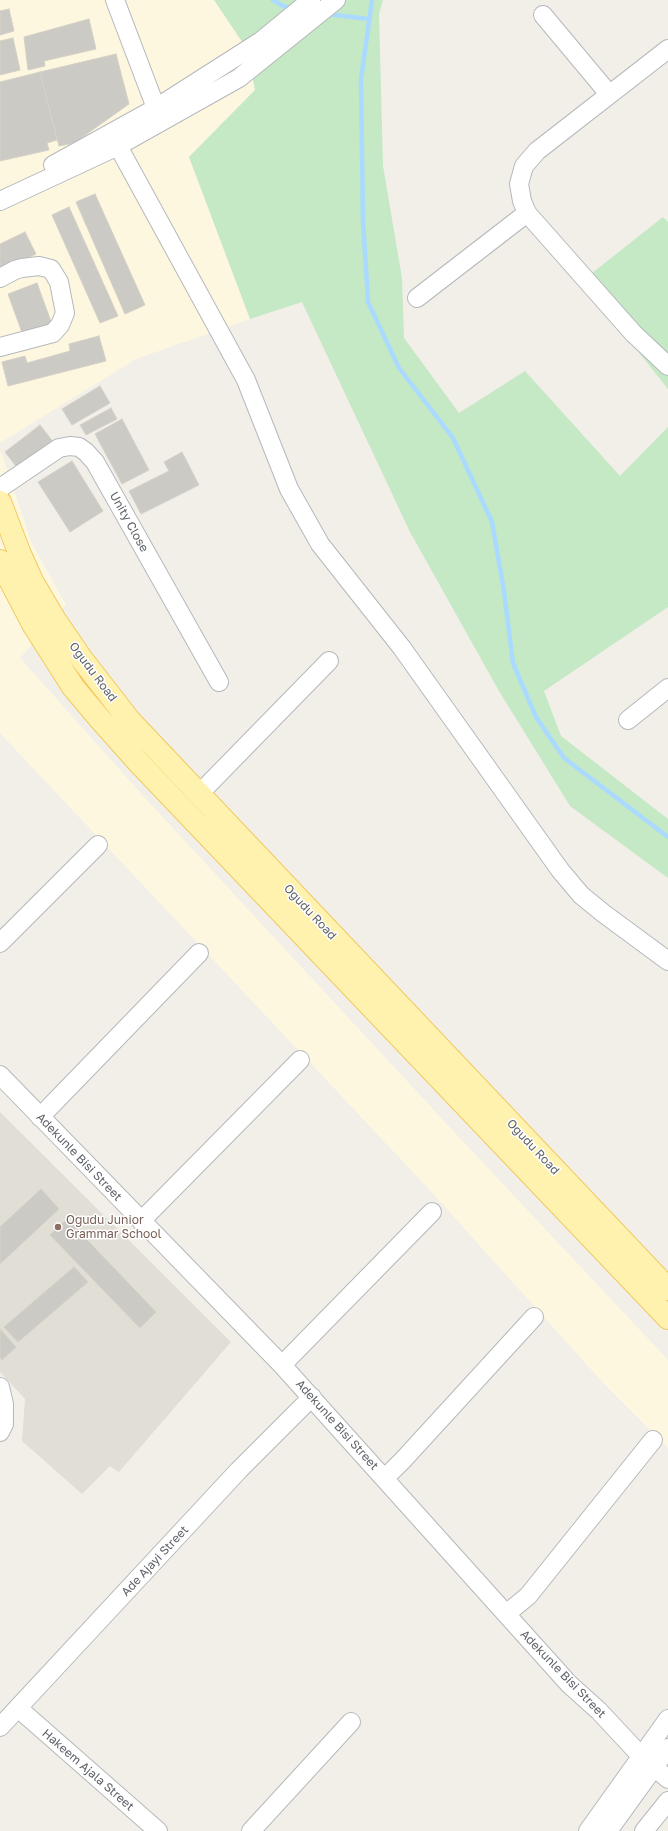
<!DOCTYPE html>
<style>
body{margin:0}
canvas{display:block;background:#f1efe8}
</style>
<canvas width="668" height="1831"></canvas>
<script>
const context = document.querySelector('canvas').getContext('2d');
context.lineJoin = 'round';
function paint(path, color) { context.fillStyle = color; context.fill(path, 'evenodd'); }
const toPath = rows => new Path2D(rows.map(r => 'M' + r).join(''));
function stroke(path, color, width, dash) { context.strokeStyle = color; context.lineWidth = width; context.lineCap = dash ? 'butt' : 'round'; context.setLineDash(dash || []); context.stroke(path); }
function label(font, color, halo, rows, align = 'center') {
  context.font = font + ' "Golos Text",sans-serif'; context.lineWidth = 3; context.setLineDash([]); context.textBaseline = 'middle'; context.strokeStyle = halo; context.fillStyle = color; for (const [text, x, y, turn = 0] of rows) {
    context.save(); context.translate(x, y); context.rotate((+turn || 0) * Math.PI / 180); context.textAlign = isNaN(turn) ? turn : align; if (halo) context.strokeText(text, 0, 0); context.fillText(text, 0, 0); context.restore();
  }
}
paint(toPath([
 [0,0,214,0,247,49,255,90,189,157,250,319,136,359,0,443],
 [0,449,32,544,66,605,20,658,144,797,456,1134,668,1360,668,1448,606,1386,427,1187,0,733]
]), '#fef7e0');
paint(toPath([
 [0,1112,231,1342,119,1472,110,1466,82,1494,22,1441,25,1399,0,1372]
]), '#e1ded6');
paint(toPath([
 [214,0,383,0,379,14,383,166,402,278,404,338,459,413,525,371,620,476,668,427,668,607,544,691,561,736,668,819,668,878,570,806,499,691,410,532,302,302,250,319,189,157,255,90,247,49],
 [663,217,668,222,668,389,582,281]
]), '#c5e8c5');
stroke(toPath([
 [273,0,283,6,293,9],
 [372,0,361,79,363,222,368,302,399,368,453,438,492,522,504,591,513,663,536,717,564,758,668,837],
 [326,14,369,19]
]), '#aadaff', 4.5);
const building = toPath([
 [9,9,14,31,0,35,0,11,9,9],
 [89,19,96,49,44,61,45,66,28,70,24,37,89,19],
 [13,38,20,70,0,75,0,41,13,38],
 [116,54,129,104,74,143,59,146,40,72,116,54],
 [40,72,57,140,47,143,49,150,0,161,0,82,40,72],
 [95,194,145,305,125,314,76,202,95,194],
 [69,207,118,316,100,323,52,215,69,207],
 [25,232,36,254,0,271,0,244,25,232],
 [37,283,53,327,24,338,8,294,37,283],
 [99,336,106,361,8,386,2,362,25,356,27,363,70,351,69,344,99,336],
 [100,386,110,403,72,425,62,409,100,386],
 [111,408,117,419,86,435,80,425,111,408],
 [122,419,149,470,122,484,95,434,122,419],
 [40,425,54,443,19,470,5,452,40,425],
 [182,452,199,485,141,514,129,491,169,471,164,462,182,452],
 [72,461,103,511,70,532,38,482,72,461],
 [41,1189,59,1209,0,1264,0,1227,41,1189],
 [67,1219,156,1312,140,1328,50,1235,67,1219],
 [74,1267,88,1282,18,1342,4,1327,74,1267],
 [0,1329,16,1347,2,1360,0,1357,0,1329]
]);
paint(building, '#cccac5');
stroke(building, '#d6d1c6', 1);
const minor = toPath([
 [115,0,156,108],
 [543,15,609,94],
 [668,49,537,151,524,166,519,184,522,201,527,213,633,333,668,366],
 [118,146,246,380,289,489,320,544,402,648,560,870,581,895,603,913,668,961],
 [53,165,156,108,261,41,311,0],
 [0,201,118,146,239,78,336,0],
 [0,278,15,270,22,268,39,266,51,269,59,282,65,313,60,325,53,333,0,347],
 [417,298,527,213],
 [0,488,59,448,70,446,79,447,86,452,95,462,219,682],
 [628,720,668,688],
 [199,794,329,661],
 [0,943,98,845],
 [0,1075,282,1365,569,1684,599,1711,641,1756,668,1779],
 [40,1117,199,953],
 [141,1221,300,1060],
 [282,1365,432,1212],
 [0,1387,4,1404,4,1424,0,1432],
 [385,1478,403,1460,534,1317],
 [506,1614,528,1596,653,1440],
 [18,1708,158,1831],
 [0,1727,239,1470,312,1397],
 [251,1831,351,1722],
 [588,1831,668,1719],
 [608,1831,668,1748],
 [644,1831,668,1801]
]);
const major = toPath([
 [0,502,19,552,32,581,55,620,81,658,130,721,668,1289],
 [0,561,33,624,73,687,99,718,140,764,668,1318]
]);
stroke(minor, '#b5b8bc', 20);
stroke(major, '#f2c960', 24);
stroke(minor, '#fff', 18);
stroke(major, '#fff2af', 22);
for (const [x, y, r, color] of [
 [58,1227,4,"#8d6e63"]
]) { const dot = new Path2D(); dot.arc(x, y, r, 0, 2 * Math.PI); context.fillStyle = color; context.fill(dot); stroke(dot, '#fff', 1.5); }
label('12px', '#5f6368', '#fff', [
 ["Unity Close",129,522,61],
 ["Ogudu Road",93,672,53],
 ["Ogudu Road",310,912,47],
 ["Ogudu Road",533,1147,47],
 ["Adekunle Bisi Street",79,1157,46],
 ["Adekunle Bisi Street",337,1425,48],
 ["Ade Ajayi Street",155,1561,-47],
 ["Adekunle Bisi Street",563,1674,46],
 ["Hakeem Ajala Street",88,1770,41]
]);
label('12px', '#785e54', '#fff', [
 ["Ogudu Junior",66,1220],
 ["Grammar School",66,1234]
], 'left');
</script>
